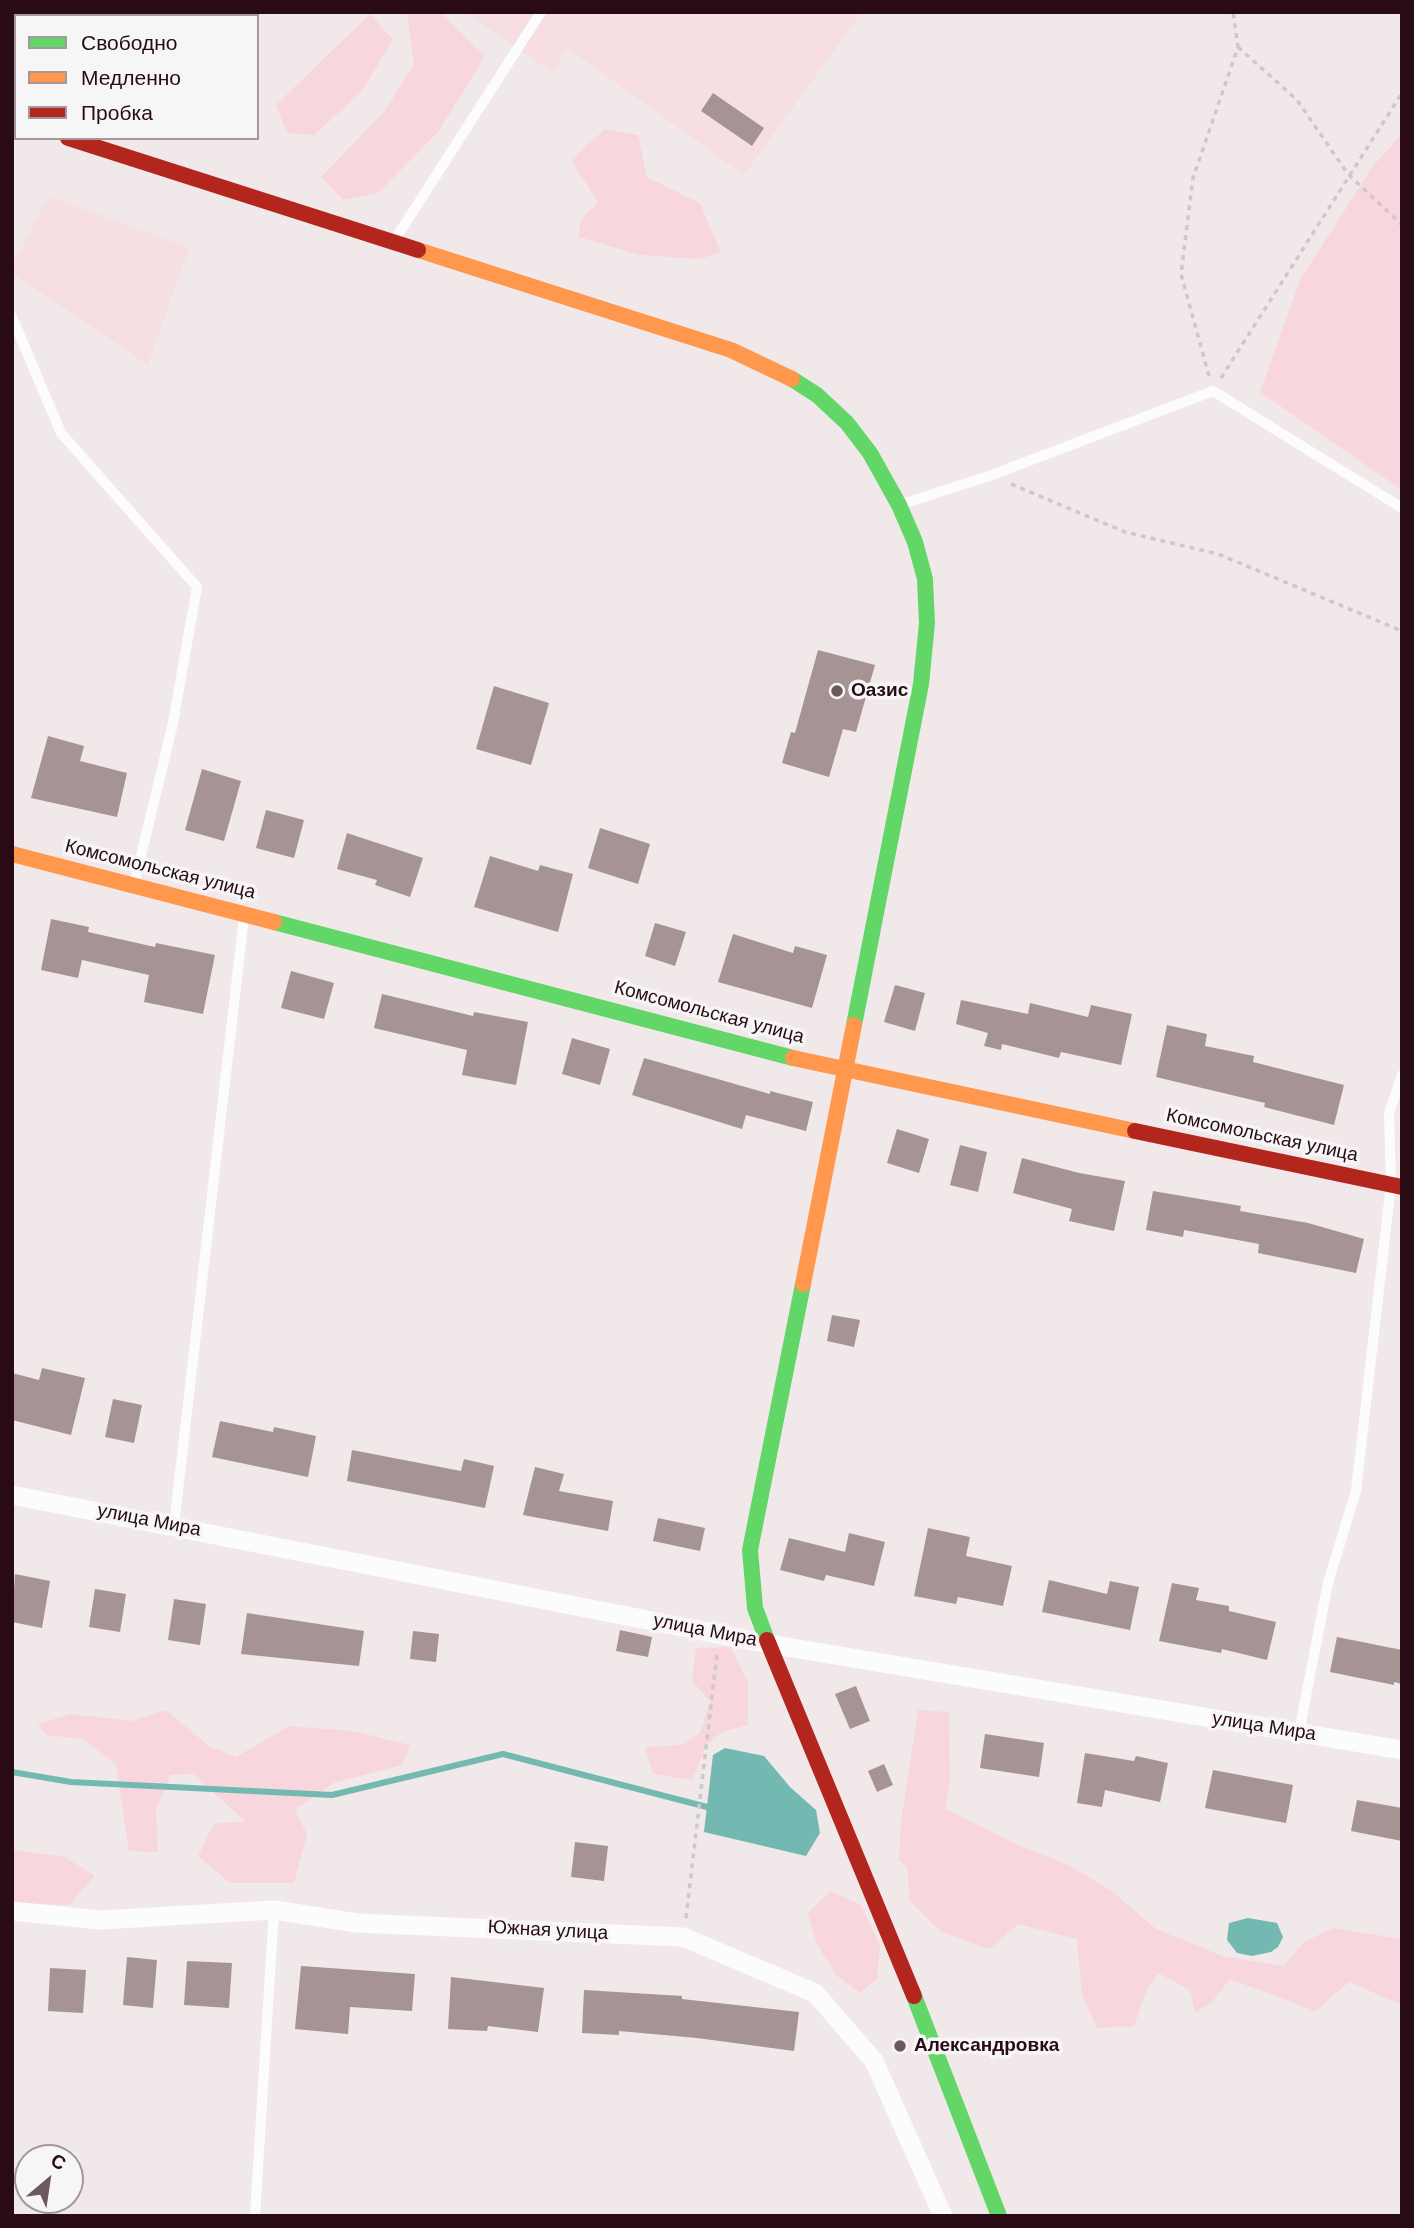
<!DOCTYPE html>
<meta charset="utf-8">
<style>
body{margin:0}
#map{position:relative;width:1414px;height:2228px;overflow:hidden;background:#f1e8ea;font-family:"DM Sans",sans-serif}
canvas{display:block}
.frame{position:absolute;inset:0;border:14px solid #280b14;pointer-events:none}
.legend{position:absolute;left:14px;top:14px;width:245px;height:126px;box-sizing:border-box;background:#f6f6f6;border:2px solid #a4989c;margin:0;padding:9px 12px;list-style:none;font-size:21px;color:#280b14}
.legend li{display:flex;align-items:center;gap:14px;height:35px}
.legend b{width:35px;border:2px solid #a4989c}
.north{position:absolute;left:14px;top:2144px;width:70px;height:70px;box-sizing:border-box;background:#f6f6f6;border:2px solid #a4989c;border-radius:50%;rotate:29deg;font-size:19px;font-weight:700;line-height:28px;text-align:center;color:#280b14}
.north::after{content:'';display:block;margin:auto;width:24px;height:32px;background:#6e585f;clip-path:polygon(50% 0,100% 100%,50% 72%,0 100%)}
</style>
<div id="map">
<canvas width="1414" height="2228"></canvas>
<div class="frame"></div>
<ul class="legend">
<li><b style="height:9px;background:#63d668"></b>Свободно</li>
<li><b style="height:9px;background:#ff974d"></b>Медленно</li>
<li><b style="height:9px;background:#b3261e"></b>Пробка</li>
</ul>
<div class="north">С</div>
</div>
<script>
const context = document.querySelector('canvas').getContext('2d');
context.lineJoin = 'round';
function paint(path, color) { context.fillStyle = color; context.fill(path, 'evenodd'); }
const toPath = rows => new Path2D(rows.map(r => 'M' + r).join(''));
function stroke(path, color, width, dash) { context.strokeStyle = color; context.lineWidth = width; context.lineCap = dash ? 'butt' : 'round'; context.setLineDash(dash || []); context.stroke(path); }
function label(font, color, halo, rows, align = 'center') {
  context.font = font + ' "DM Sans",sans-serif'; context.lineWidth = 7; context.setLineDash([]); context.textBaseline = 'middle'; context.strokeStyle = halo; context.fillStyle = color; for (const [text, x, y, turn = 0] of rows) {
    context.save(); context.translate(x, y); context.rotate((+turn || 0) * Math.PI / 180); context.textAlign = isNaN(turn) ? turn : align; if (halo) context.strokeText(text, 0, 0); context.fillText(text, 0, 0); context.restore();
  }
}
paint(toPath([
 [465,12,862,12,744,175,567,48,553,73],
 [49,196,189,248,148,365,12,273,12,266]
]), '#f6dee3');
paint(toPath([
 [407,12,439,12,485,56,438,132,378,193,343,200,321,177,385,111,414,64],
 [370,14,393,40,361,92,314,135,287,133,276,105],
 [605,129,638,135,647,177,700,203,721,253,698,259,640,255,579,237,580,221,598,202,571,160],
 [1402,134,1402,490,1260,392,1300,280,1373,166],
 [731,1647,748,1683,748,1725,722,1732,708,1743,692,1780,653,1774,645,1747,682,1745,700,1733,710,1701,692,1681,696,1648],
 [166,1710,209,1746,236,1757,289,1726,353,1731,410,1745,402,1765,333,1783,295,1810,307,1834,294,1883,230,1883,198,1856,214,1823,246,1822,193,1774,171,1775,156,1809,158,1852,129,1851,116,1764,82,1739,46,1735,38,1724,70,1714,132,1721],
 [918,1710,949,1712,950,1780,945,1809,1027,1849,1069,1865,1114,1893,1156,1929,1222,1956,1284,1966,1304,1942,1333,1928,1402,1939,1402,2005,1349,1982,1315,2011,1230,1979,1212,2002,1195,2013,1190,1990,1158,1973,1145,1994,1134,2026,1097,2028,1082,1996,1077,1939,1018,1924,990,1949,941,1932,910,1901,907,1866,899,1861,901,1822],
 [12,1850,65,1857,95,1876,69,1905,12,1903],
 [830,1891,861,1905,880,1946,877,1979,860,1993,837,1976,816,1943,808,1913]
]), '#f8d6dd');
paint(toPath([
 [725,1748,764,1756,790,1787,816,1810,820,1833,806,1856,704,1832,713,1755],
 [1248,1918,1277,1923,1283,1937,1278,1947,1271,1952,1252,1956,1237,1953,1227,1940,1229,1923]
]), '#74b9b1');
stroke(toPath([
 [12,1772,71,1782,332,1795,503,1754,707,1807]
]), '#74b9b1', 6);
paint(toPath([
 [713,93,764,128,752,146,701,111],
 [818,650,875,665,856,732,843,729,829,777,782,763,791,732,795,733],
 [494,686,549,703,531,765,476,749],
 [48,736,84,746,80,761,127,773,117,817,31,798],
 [202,769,241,781,224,841,185,830],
 [266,810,304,820,294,858,256,848],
 [600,828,650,844,638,884,588,868],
 [347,833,423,858,410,897,375,885,377,880,337,869],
 [490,856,538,871,540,865,573,874,558,932,474,907],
 [51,919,89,927,88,932,155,947,156,943,215,955,203,1014,144,1002,149,975,82,960,78,978,41,970],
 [655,923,686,932,675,966,645,956],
 [733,934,793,953,795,946,827,955,812,1008,718,982],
 [291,971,334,983,324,1019,281,1008],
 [895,985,925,993,915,1031,884,1022],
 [382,994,473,1016,474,1012,528,1022,516,1085,462,1075,467,1050,374,1028],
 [961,1000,1028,1014,1030,1003,1088,1017,1091,1005,1132,1014,1121,1065,1061,1052,1059,1058,1002,1044,1001,1050,984,1046,988,1033,956,1024],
 [1167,1025,1207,1034,1205,1046,1254,1056,1253,1062,1344,1085,1334,1125,1264,1107,1265,1103,1156,1077],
 [572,1038,610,1049,600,1085,562,1074],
 [644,1058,770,1094,770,1091,813,1102,806,1131,746,1115,742,1129,632,1095],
 [897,1129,929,1139,919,1173,887,1163],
 [960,1145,987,1152,978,1192,950,1185],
 [1022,1158,1079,1173,1125,1181,1114,1231,1069,1221,1072,1209,1013,1193],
 [1153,1191,1241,1206,1240,1211,1308,1223,1364,1239,1356,1273,1258,1253,1259,1244,1184,1230,1183,1237,1146,1230],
 [832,1315,860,1320,854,1347,827,1341],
 [42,1368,85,1378,71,1435,12,1420,12,1373,39,1380],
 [113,1399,142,1405,134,1443,105,1437],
 [220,1421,273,1432,274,1427,316,1436,308,1477,212,1457],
 [352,1450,461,1471,464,1459,494,1466,485,1508,347,1481],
 [535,1467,564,1474,559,1491,613,1501,608,1531,523,1515],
 [658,1518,705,1528,700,1551,653,1541],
 [928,1528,970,1537,966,1556,1012,1566,1003,1606,958,1597,956,1604,914,1596],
 [849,1533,885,1542,874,1586,826,1575,824,1581,780,1570,789,1538,845,1552],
 [15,1574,50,1581,42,1628,12,1622],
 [1049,1580,1107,1594,1110,1581,1139,1587,1130,1630,1042,1612],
 [1172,1583,1199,1588,1196,1600,1229,1606,1229,1611,1276,1622,1267,1660,1222,1649,1221,1653,1159,1641],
 [95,1589,126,1594,120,1632,89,1627],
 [174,1599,206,1604,200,1645,168,1640],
 [247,1613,364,1631,359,1666,241,1654],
 [620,1630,652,1637,648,1657,616,1651],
 [413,1631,439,1634,436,1662,410,1659],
 [1337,1637,1402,1650,1402,1684,1394,1682,1394,1685,1330,1672],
 [856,1686,870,1721,850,1729,835,1694],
 [985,1734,1044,1743,1039,1777,980,1768],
 [1085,1753,1134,1761,1136,1756,1168,1763,1160,1802,1105,1790,1102,1807,1077,1803],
 [884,1764,893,1785,877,1792,868,1771],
 [1213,1770,1293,1785,1286,1823,1205,1808],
 [1357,1800,1402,1808,1402,1841,1351,1831],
 [575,1842,608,1846,604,1881,571,1877],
 [127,1957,157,1960,153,2008,123,2005],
 [187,1961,232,1963,229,2008,184,2005],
 [301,1966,415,1974,412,2011,350,2007,348,2034,295,2029],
 [50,1968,86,1970,83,2013,48,2011],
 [451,1977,544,1988,538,2032,488,2026,487,2031,448,2029],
 [584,1990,682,1996,682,1999,799,2012,794,2051,697,2038,619,2031,619,2035,582,2033]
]), '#a69495');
stroke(toPath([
 [1238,47,1297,100,1348,174,1402,225],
 [1209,376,1181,274,1193,178,1238,47,1233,12],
 [1221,378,1402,93],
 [1011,484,1125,532,1218,554,1402,631],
 [686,1918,717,1654]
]), '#cec9c9', 3.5, [5, 5]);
stroke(toPath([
 [394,241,541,12],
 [12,317,61,433,197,587,173,723,134,885],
 [899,505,989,476,1213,391,1402,508],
 [174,1525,244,917],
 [1299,1732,1328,1583,1356,1491,1391,1184,1389,1113,1402,1075],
 [255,2216,274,1910]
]), '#fdfcfc', 10);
stroke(toPath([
 [12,1495,769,1644,1402,1750],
 [12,1911,100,1920,274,1910,357,1923,683,1937,815,1993,874,2061,943,2216]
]), '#fdfcfc', 19);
stroke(toPath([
 [792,379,817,395,847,423,870,453,899,505,915,542,925,579,927,623,921,684,854,1025],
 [274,922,793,1058],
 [767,1640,755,1608,750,1550,803,1284],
 [914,1996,999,2216]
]), '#63d668', 16);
stroke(toPath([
 [12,121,16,122],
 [418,250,731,350,792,379],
 [12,854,274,922],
 [793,1058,1135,1131],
 [803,1284,854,1025]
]), '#ff974d', 16);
stroke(toPath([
 [68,138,418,250],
 [1135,1131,1402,1187],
 [767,1640,914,1996]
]), '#b3261e', 16);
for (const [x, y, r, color] of [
 [837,691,7,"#6e585f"],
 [900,2046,7,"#6e585f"]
]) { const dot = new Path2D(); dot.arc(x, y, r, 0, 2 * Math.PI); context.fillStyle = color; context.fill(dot); stroke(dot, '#f6f6f6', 2.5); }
label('bold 19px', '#280b14', '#f6f6f6', [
 ["Оазис",851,691],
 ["Александровка",914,2046]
], 'left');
label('19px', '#280b14', '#f6f6f6', [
 ["Комсомольская улица",160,870,14],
 ["Комсомольская улица",709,1013,15],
 ["Комсомольская улица",1262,1136,12],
 ["улица Мира",149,1521,11],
 ["улица Мира",705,1631,11],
 ["улица Мира",1264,1727,9],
 ["Южная улица",548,1931,3]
]);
</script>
